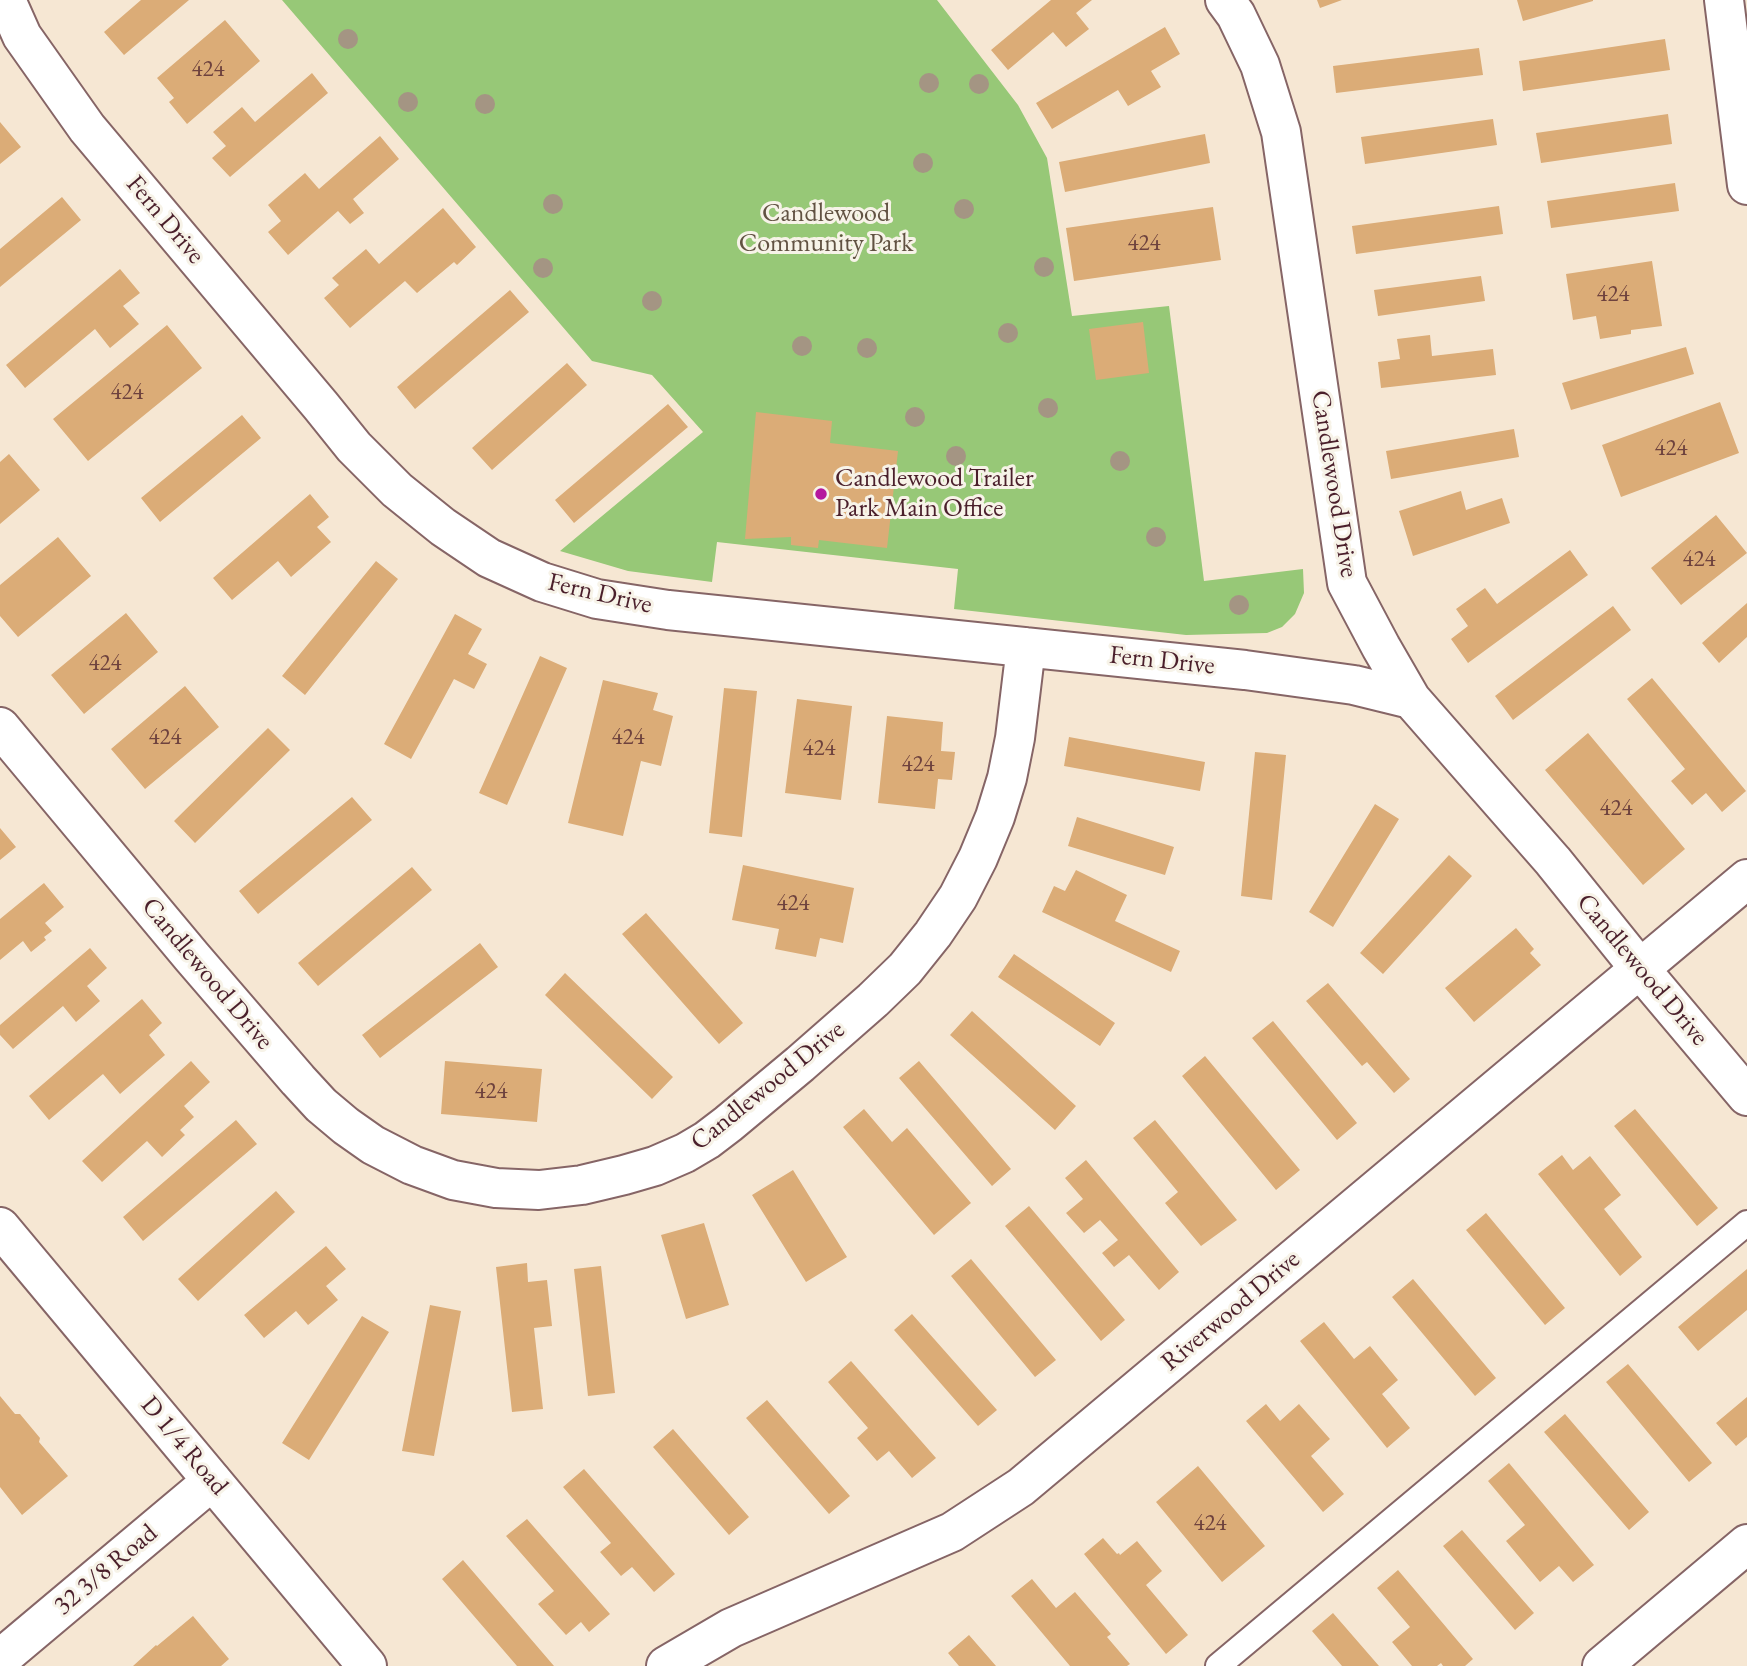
<!DOCTYPE html>
<style>
body{margin:0}
canvas{display:block;background:#f6e7d3}
</style>
<canvas width="1747" height="1666"></canvas>
<script>
const context = document.querySelector('canvas').getContext('2d');
context.lineJoin = 'round';
function paint(path, color) { context.fillStyle = color; context.fill(path, 'evenodd'); }
const toPath = rows => new Path2D(rows.map(r => 'M' + r).join(''));
function stroke(path, color, width, dash) { context.strokeStyle = color; context.lineWidth = width; context.lineCap = dash ? 'butt' : 'round'; context.setLineDash(dash || []); context.stroke(path); }
function label(font, color, halo, rows, align = 'center') {
  context.font = font + ' "EB Garamond",serif'; context.lineWidth = 6; context.setLineDash([]); context.textBaseline = 'middle'; context.strokeStyle = halo; context.fillStyle = color; for (const [text, x, y, turn = 0] of rows) {
    context.save(); context.translate(x, y); context.rotate((+turn || 0) * Math.PI / 180); context.textAlign = isNaN(turn) ? turn : align; if (halo) context.strokeText(text, 0, 0); context.fillText(text, 0, 0); context.restore();
  }
}
paint(toPath([
 [282,0,937,0,1018,105,1047,158,1072,316,1169,306,1204,581,1303,569,1304,593,1295,614,1282,627,1267,633,1186,635,954,609,958,569,717,542,712,582,628,571,560,551,703,432,652,375,592,361]
]), '#97c877');
paint(toPath([
 [141,0,189,0,124,55,104,32],
 [1051,0,1092,0,1076,13,1089,29,1066,47,1053,32,1008,70,991,50],
 [1317,0,1342,0,1320,8],
 [1517,0,1593,0,1593,1,1523,21],
 [225,20,260,61,187,124,169,102,174,98,157,78],
 [1165,27,1180,54,1151,71,1161,87,1128,106,1118,90,1052,129,1036,103],
 [1665,39,1670,70,1523,91,1519,61],
 [1479,48,1483,75,1336,93,1333,66],
 [312,73,328,93,230,177,212,158,226,146,213,132,242,107,255,122],
 [1668,114,1672,144,1541,163,1536,133],
 [1493,119,1497,145,1365,164,1361,137],
 [0,122,21,147,0,164],
 [1205,134,1210,163,1065,192,1059,162],
 [380,136,399,159,353,199,364,213,350,224,338,211,288,255,268,232,281,221,268,205,305,173,319,189],
 [1675,183,1679,211,1551,228,1547,201],
 [62,197,81,220,0,287,0,249],
 [1499,206,1503,234,1356,254,1352,226],
 [1213,207,1221,260,1074,281,1066,228],
 [443,208,476,247,457,265,454,262,417,293,405,281,350,328,324,298,339,285,332,278,366,249,379,264],
 [1652,261,1662,326,1631,330,1631,334,1600,339,1596,316,1573,320,1566,274],
 [120,269,140,293,123,306,139,324,110,348,95,329,25,388,6,365],
 [1481,276,1485,301,1378,316,1374,290],
 [510,290,529,312,415,409,397,387],
 [1143,322,1149,373,1096,380,1089,329],
 [167,325,202,368,88,461,53,419],
 [1430,335,1432,356,1493,349,1496,375,1381,388,1378,362,1400,359,1397,339],
 [1686,347,1694,374,1571,410,1562,383],
 [567,363,587,385,492,470,472,448],
 [1720,402,1739,453,1621,497,1602,445],
 [668,404,688,427,574,523,555,500],
 [756,412,832,421,830,443,898,451,887,548,819,540,818,548,791,545,791,537,745,539],
 [242,415,261,438,160,522,141,498],
 [1514,429,1519,457,1391,479,1386,451],
 [9,454,40,490,0,524,0,462],
 [1461,491,1466,510,1502,498,1510,523,1413,556,1399,511],
 [310,494,329,517,317,527,331,542,291,577,278,561,232,600,213,578],
 [1716,515,1747,553,1681,605,1651,568],
 [58,537,91,576,18,637,0,616,0,585],
 [1570,550,1588,575,1468,663,1451,639,1468,626,1456,609,1485,588,1497,604],
 [376,561,398,579,305,695,282,676],
 [1747,603,1747,637,1719,663,1702,643],
 [1613,606,1631,630,1513,720,1495,696],
 [126,613,158,652,84,714,51,675],
 [455,614,482,629,468,654,487,664,474,689,454,679,411,759,384,744],
 [540,656,567,668,507,805,479,793],
 [1652,678,1746,791,1722,812,1706,793,1692,805,1671,781,1685,769,1627,699],
 [603,680,658,693,653,710,673,716,661,766,641,761,623,836,568,823],
 [185,686,219,727,145,789,111,749],
 [724,688,757,691,742,837,709,833],
 [797,699,852,706,841,800,785,793],
 [887,716,943,722,941,751,955,752,952,780,938,779,935,809,878,803],
 [268,728,290,750,195,843,174,821],
 [1588,733,1685,849,1643,885,1545,770],
 [1069,737,1205,762,1200,791,1064,766],
 [1255,752,1286,755,1272,900,1241,896],
 [352,797,372,820,258,914,239,891],
 [1375,804,1399,819,1333,927,1309,912],
 [1077,817,1174,847,1165,875,1068,846],
 [0,828,16,847,0,860],
 [1449,855,1472,876,1383,974,1360,953],
 [743,865,854,888,843,943,820,938,816,957,775,949,779,929,732,920],
 [412,867,432,890,318,986,298,963],
 [1076,870,1127,895,1115,921,1180,951,1171,972,1042,912,1054,886,1065,891],
 [44,883,64,907,45,923,52,931,44,937,46,940,31,952,23,941,0,960,0,919],
 [646,913,743,1023,719,1044,622,934],
 [1516,928,1534,949,1530,953,1541,965,1474,1022,1445,988],
 [480,943,498,967,380,1058,362,1035],
 [90,948,107,968,87,986,100,1001,76,1022,63,1006,13,1049,0,1035,0,1025],
 [1014,954,1115,1023,1100,1046,998,977],
 [565,973,673,1077,652,1099,545,995],
 [1328,983,1410,1079,1394,1093,1367,1062,1362,1066,1306,1001],
 [142,999,162,1023,149,1035,165,1055,120,1094,103,1074,49,1120,29,1096],
 [972,1011,1076,1106,1055,1130,950,1035],
 [1273,1021,1357,1123,1337,1140,1252,1038],
 [1205,1056,1300,1170,1276,1190,1182,1076],
 [191,1061,210,1082,184,1106,194,1117,180,1130,185,1135,162,1157,147,1141,102,1182,82,1161],
 [445,1061,542,1069,537,1122,441,1114],
 [919,1061,1011,1169,992,1186,899,1078],
 [864,1109,892,1142,907,1128,971,1203,934,1235,843,1127],
 [1635,1109,1718,1208,1697,1226,1614,1126],
 [236,1120,257,1144,143,1241,123,1217],
 [1155,1120,1237,1220,1201,1246,1165,1203,1178,1192,1133,1138],
 [1562,1155,1573,1170,1590,1156,1621,1195,1604,1209,1642,1257,1620,1276,1538,1174],
 [1086,1160,1179,1272,1159,1290,1129,1255,1114,1267,1102,1253,1118,1240,1100,1220,1084,1233,1066,1213,1083,1199,1065,1178],
 [793,1170,847,1257,806,1282,752,1195],
 [276,1191,295,1212,198,1301,178,1279],
 [1029,1206,1125,1320,1101,1341,1005,1226],
 [1486,1213,1565,1308,1545,1325,1466,1230],
 [704,1223,729,1305,686,1319,661,1235],
 [326,1246,346,1269,326,1286,338,1300,308,1325,296,1311,264,1338,244,1315],
 [971,1259,1056,1360,1035,1377,951,1276],
 [527,1263,528,1282,547,1280,552,1326,534,1328,543,1409,512,1412,496,1267],
 [601,1266,615,1393,588,1396,574,1269],
 [1747,1269,1747,1310,1698,1351,1678,1327],
 [1413,1279,1496,1378,1475,1396,1392,1297],
 [430,1305,461,1311,434,1456,402,1451],
 [912,1314,997,1410,978,1426,894,1330],
 [362,1316,389,1332,309,1460,282,1443],
 [1324,1322,1354,1359,1370,1346,1398,1380,1382,1394,1410,1428,1387,1448,1300,1341],
 [851,1361,936,1458,912,1478,889,1451,877,1461,857,1438,868,1428,828,1382],
 [1628,1364,1712,1463,1689,1482,1606,1382],
 [0,1396,15,1414,20,1414,40,1438,39,1442,68,1476,22,1515,0,1487],
 [1747,1397,1747,1437,1736,1446,1716,1423],
 [767,1400,850,1496,829,1514,746,1418],
 [1266,1404,1280,1421,1299,1404,1330,1439,1311,1456,1344,1494,1323,1512,1246,1421],
 [1565,1414,1649,1512,1629,1530,1544,1432],
 [673,1429,749,1517,729,1535,653,1447],
 [1509,1463,1594,1565,1573,1582,1559,1566,1540,1582,1506,1541,1525,1525,1488,1481],
 [1198,1466,1265,1546,1222,1582,1156,1502],
 [584,1469,675,1574,654,1592,632,1567,621,1576,600,1552,611,1543,563,1487],
 [527,1519,610,1614,589,1632,581,1622,566,1635,538,1604,554,1591,506,1536],
 [1462,1530,1534,1613,1515,1630,1443,1546],
 [1103,1538,1117,1554,1119,1553,1120,1555,1137,1541,1162,1571,1146,1585,1188,1635,1166,1654,1084,1554],
 [463,1560,554,1666,517,1666,442,1579],
 [1398,1570,1473,1659,1465,1666,1443,1666,1441,1663,1437,1666,1412,1666,1392,1642,1410,1627,1377,1588],
 [1032,1579,1056,1608,1075,1592,1111,1634,1107,1637,1130,1664,1127,1666,1070,1666,1011,1596],
 [1333,1613,1379,1666,1342,1666,1312,1631],
 [193,1616,229,1659,221,1666,133,1666,156,1645,157,1646],
 [969,1635,996,1666,959,1666,948,1653]
]), '#dbac77');
const service = toPath([
 [1218,1666,1747,1223]
]);
const minor = toPath([
 [6,0,22,36,87,128,321,406,354,447,397,490,443,527,489,558,542,582,597,599,668,610,1245,670,1354,685,1411,699],
 [1225,0,1236,15,1260,65,1281,132,1347,583,1381,647,1411,699,1553,861,1640,969,1747,1096],
 [1724,0,1747,185],
 [0,727,192,957,298,1080,321,1105,346,1126,373,1145,412,1165,453,1180,496,1188,539,1190,582,1185,624,1175,655,1166,685,1153,707,1140,728,1124,800,1064,873,1000,905,969,933,934,958,897,978,858,995,817,1007,778,1015,738,1026,647],
 [0,1659,212,1481],
 [666,1666,731,1628,952,1532,1021,1487,1747,879],
 [1602,1666,1747,1544]
]);
const tertiary = toPath([
 [0,1227,367,1666]
]);
stroke(service, '#866566', 28);
stroke(minor, '#866566', 42);
stroke(tertiary, '#866566', 42);
stroke(service, '#fff', 24);
stroke(minor, '#fff', 38);
stroke(tertiary, '#fff', 38);
context.fillStyle = '#a49583';
for (const [x, y] of [
 [348,39],
 [929,83],
 [979,84],
 [408,102],
 [485,104],
 [923,163],
 [553,204],
 [964,209],
 [1044,267],
 [543,268],
 [652,301],
 [1008,333],
 [802,346],
 [867,348],
 [1048,408],
 [915,417],
 [956,456],
 [1120,461],
 [1156,537],
 [1239,605]
]) { context.beginPath(); context.arc(x, y, 10, 0, 2 * Math.PI); context.fill(); }
for (const [x, y, r, color] of [
 [821,494,7,"#b5179e"]
]) { const dot = new Path2D(); dot.arc(x, y, r, 0, 2 * Math.PI); context.fillStyle = color; context.fill(dot); stroke(dot, '#f7f3e8', 2.5); }
label('23px', '#6e423e', null, [
 ["424",208,70],
 ["424",1144,244],
 ["424",1613,295],
 ["424",127,393],
 ["424",1671,449],
 ["424",1699,560],
 ["424",105,664],
 ["424",165,738],
 ["424",628,738],
 ["424",819,749],
 ["424",918,765],
 ["424",1616,809],
 ["424",793,904],
 ["424",491,1092],
 ["424",1210,1524]
]);
label('26px', '#615242', '#f7f3e8', [
 ["Candlewood",826,214],
 ["Community Park",826,244]
]);
label('26px', '#4a1f2b', '#f7f3e8', [
 ["Fern Drive",165,220,50],
 ["Candlewood Drive",1334,484,81],
 ["Fern Drive",600,594,13],
 ["Fern Drive",1162,661,6],
 ["Candlewood Drive",1642,970,50],
 ["Candlewood Drive",207,974,50],
 ["Candlewood Drive",768,1086,-39],
 ["Riverwood Drive",1231,1311,-40],
 ["D 1/4 Road",184,1446,50],
 ["32 3/8 Road",106,1570,-40]
]);
label('26px', '#4a1f2b', '#f7f3e8', [
 ["Candlewood Trailer",835,479],
 ["Park Main Office",835,509]
], 'left');
</script>
